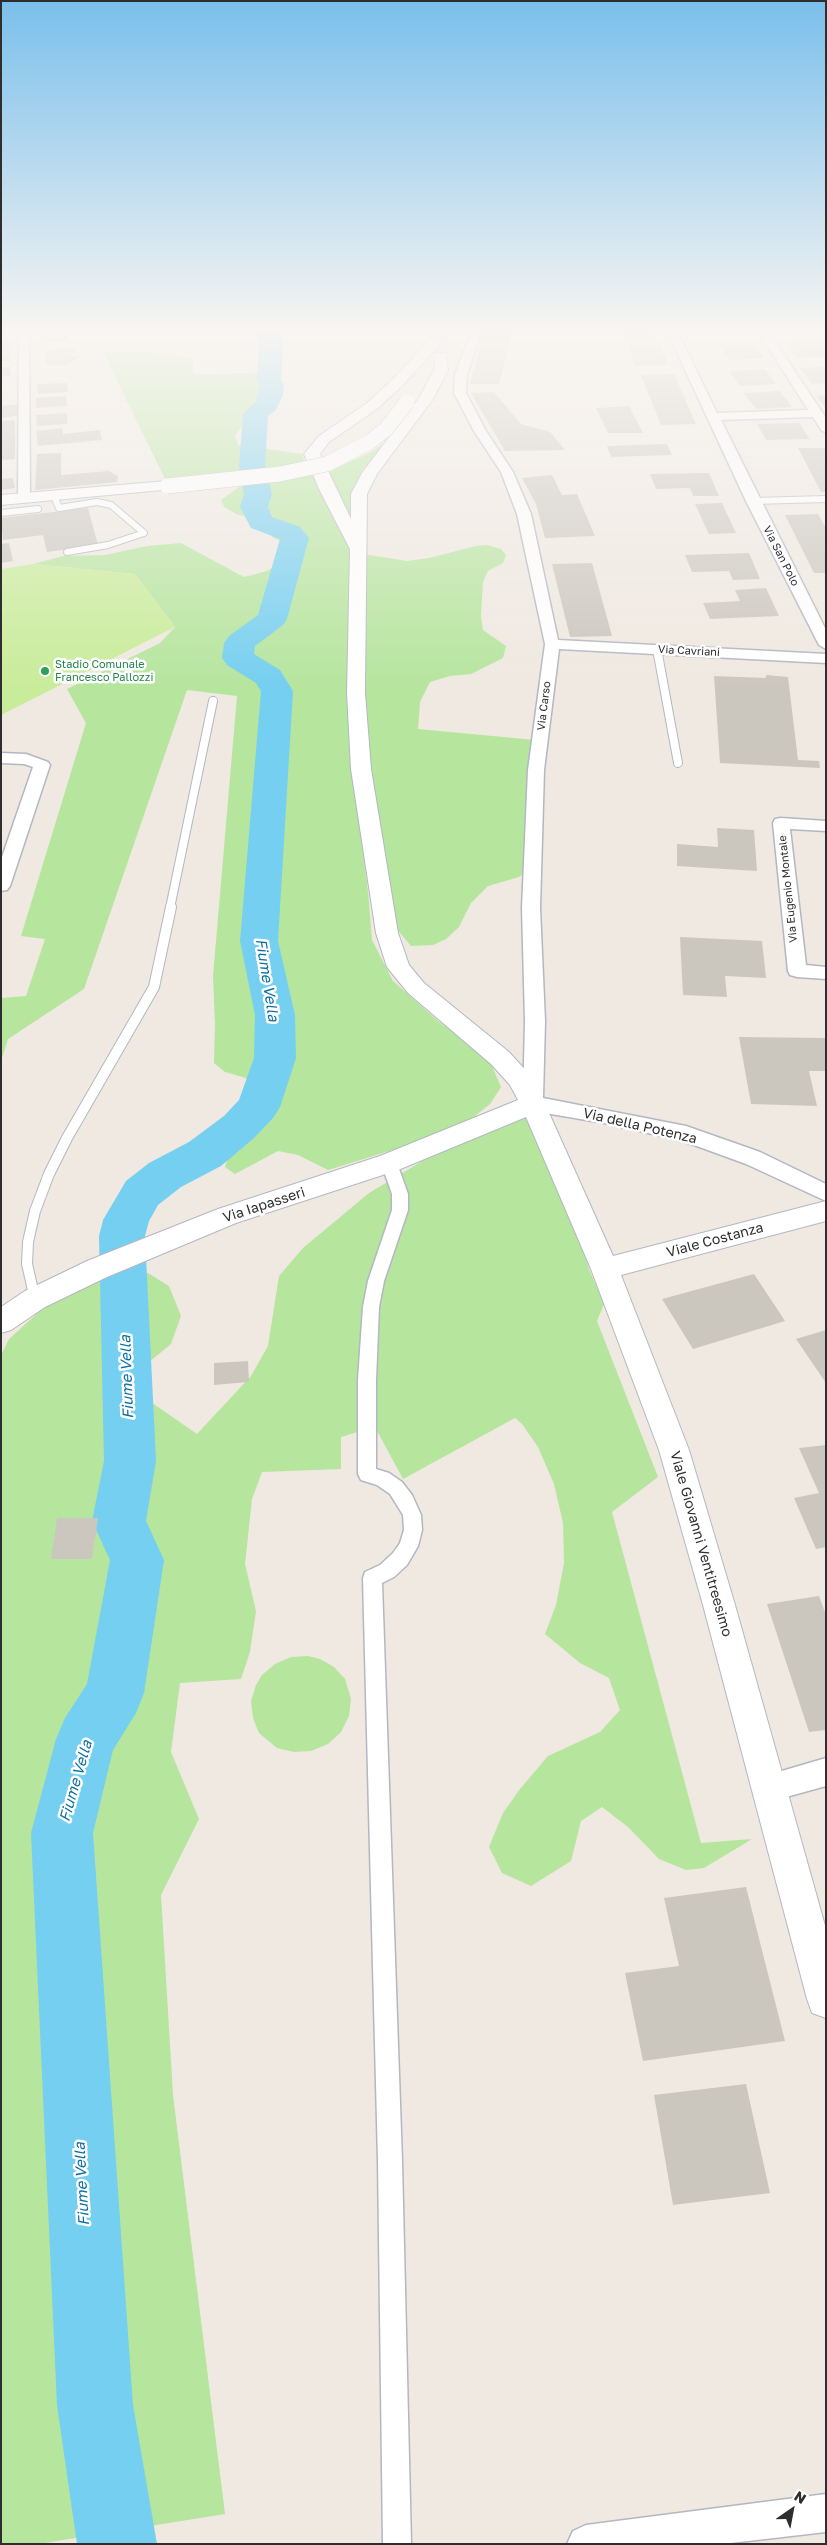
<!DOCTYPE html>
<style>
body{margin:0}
#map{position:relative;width:827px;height:2545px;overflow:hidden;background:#efe9e1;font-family:"Golos Text",sans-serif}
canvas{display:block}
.frame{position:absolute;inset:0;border:2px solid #2e2e2e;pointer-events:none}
.north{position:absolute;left:767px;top:2485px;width:50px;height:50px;-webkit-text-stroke:4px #fff;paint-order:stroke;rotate:33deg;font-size:14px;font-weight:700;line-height:20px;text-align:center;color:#2e2e2e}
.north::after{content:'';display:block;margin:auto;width:18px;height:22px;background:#2e2e2e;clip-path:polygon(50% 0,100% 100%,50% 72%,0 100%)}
</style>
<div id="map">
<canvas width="827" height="2545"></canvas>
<div class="frame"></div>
<div class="north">N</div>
</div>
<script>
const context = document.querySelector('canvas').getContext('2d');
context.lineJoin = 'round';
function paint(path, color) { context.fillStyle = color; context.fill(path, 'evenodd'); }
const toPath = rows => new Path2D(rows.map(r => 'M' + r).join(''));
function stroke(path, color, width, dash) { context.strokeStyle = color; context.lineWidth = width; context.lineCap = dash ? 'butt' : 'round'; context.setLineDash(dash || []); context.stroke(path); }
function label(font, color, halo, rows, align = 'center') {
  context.font = font + ' "Golos Text",sans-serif'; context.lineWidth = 5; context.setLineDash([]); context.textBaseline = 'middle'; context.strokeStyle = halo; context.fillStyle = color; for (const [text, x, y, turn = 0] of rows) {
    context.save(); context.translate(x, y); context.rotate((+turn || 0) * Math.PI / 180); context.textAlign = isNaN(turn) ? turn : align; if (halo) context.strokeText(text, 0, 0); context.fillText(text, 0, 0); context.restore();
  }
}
paint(toPath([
 [103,352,149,352,194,359,193,373,204,375,265,372,264,385,266,393,261,404,243,424,235,436,238,445,302,454,305,463,283,468,165,479],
 [391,439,360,482,354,528,328,472,369,453],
 [314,474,345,535,352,555,350,676,356,800,368,891,372,940,393,981,438,1021,489,1059,501,1087,490,1104,466,1123,415,1143,328,1170,298,1155,278,1151,235,1174,225,1167,228,1157,257,1126,246,1078,225,1072,214,1063,215,1024,213,976,237,696,187,690,84,989,8,1039,1,1061,1,998,26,996,45,939,21,936,86,723,67,689,160,643,175,627,135,574,33,564,63,556,105,555,147,546,181,543,244,577,267,571,277,565,285,550,280,541,272,537,269,530,271,523,236,514,224,507,221,500,239,487],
 [487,545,501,549,506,555,503,563,488,571,483,582,481,616,483,630,506,646,503,658,471,674,450,676,430,682,420,702,418,729,535,740,526,872,519,877,488,886,471,903,459,927,446,939,433,945,411,946,386,916,366,758,358,655,363,554,407,561,429,558,476,546],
 [532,1116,577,1231,589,1269,604,1304,597,1321,658,1477,612,1512,701,1843,752,1839,704,1868,686,1870,659,1859,628,1827,602,1807,581,1821,571,1861,531,1886,502,1873,489,1847,503,1813,520,1789,548,1756,600,1732,620,1710,609,1678,580,1663,545,1634,556,1605,564,1563,563,1523,554,1484,538,1447,522,1424,515,1418,403,1479,375,1427,341,1437,341,1469,262,1472,252,1499,245,1564,256,1611,250,1652,241,1679,180,1683,171,1752,199,1819,161,1895,173,2095,225,2514,38,2544,1,2544,1,1355,9,1339,41,1310,93,1282,148,1273,169,1286,181,1316,171,1344,143,1367,148,1400,197,1434,251,1376,268,1346,279,1276,303,1248,369,1193,456,1141],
 [308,1656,320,1659,334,1667,345,1679,351,1699,349,1716,341,1732,328,1744,311,1751,294,1752,277,1748,259,1733,253,1718,251,1701,256,1685,262,1675,275,1664,291,1657]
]), '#b6e59e');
paint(toPath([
 [33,564,135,574,175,627,1,715,1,569]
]), '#c9ec9a');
paint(toPath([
 [257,331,280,331,283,347,281,380,284,385,283,395,276,410,268,416,265,467,272,494,268,507,272,517,300,527,309,538,287,619,283,625,255,646,254,654,280,670,293,691,278,941,295,1015,296,1058,280,1107,273,1118,254,1138,221,1166,181,1187,158,1205,149,1221,145,1236,156,1461,146,1521,164,1560,144,1693,136,1713,113,1750,93,1833,133,2405,157,2544,77,2544,57,2405,31,1833,56,1739,65,1718,87,1684,110,1560,92,1521,104,1461,99,1236,103,1220,126,1181,149,1163,189,1142,224,1116,239,1100,254,1058,255,1015,240,941,261,691,256,683,227,665,222,658,224,643,229,636,258,615,280,539,251,528,240,507,244,494,239,467,243,414,256,401,260,385,257,380,259,347,257,331]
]), '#75cff0');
paint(toPath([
 [484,331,513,331,499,384,470,384],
 [621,331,653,331,656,339,624,339],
 [713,331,748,331,750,333,716,335],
 [69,332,69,341,41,343,41,334],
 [11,341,11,350,1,351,1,342],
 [820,342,826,349,826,357,797,358,786,343],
 [754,343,764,358,730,360,719,345],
 [660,344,668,365,635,366,628,345],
 [62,346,78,350,70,356,82,355,66,366,47,365,44,353],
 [10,353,11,361,1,361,1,354],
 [10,367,11,376,1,376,1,368],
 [826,367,826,383,812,384,800,368],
 [765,369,776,384,740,386,729,371],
 [674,374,696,424,661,425,641,375],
 [67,383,68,392,38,394,37,384],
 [780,391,792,407,756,409,744,393],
 [494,392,521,424,550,432,565,450,505,451,471,393],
 [826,395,826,408,816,396],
 [66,396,67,406,36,408,36,398],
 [17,404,17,416,1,418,1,406],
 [629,406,643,433,608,433,596,408],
 [67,413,67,424,37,426,36,415],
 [15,420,15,459,1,460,1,421],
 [799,423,810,439,766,440,757,424],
 [62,428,63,434,100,430,102,440,38,446,36,431],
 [667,444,672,455,611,457,607,446],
 [798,448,824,448,826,450,826,492,821,492],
 [61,453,61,475,109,471,118,476,117,482,35,490,37,454],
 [709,473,719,496,693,496,690,488,656,489,650,474],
 [552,475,562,495,577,494,595,536,545,538,536,504,522,478],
 [13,478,15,488,1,490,1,479],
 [722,503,736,533,709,534,695,504],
 [88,508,98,545,47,552,43,535,3,540,1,518],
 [818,514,826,528,826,573,814,573,785,515],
 [9,543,13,561,1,563,1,544],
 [749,553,760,579,733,580,729,571,692,572,685,555],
 [592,563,612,636,570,637,552,564],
 [766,588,779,616,710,619,703,603,740,601,735,590],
 [766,675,788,677,798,760,819,761,820,768,720,763,714,676,766,678],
 [717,828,754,830,757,871,677,866,677,844,718,847],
 [680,937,762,941,766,978,725,976,727,997,683,995],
 [739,1037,826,1038,826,1071,809,1071,817,1106,751,1104],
 [754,1274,785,1321,693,1349,662,1299],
 [826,1330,826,1383,796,1339],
 [248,1361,249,1382,214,1385,214,1363],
 [826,1445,826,1547,816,1549,794,1498,819,1493,799,1448],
 [57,1518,98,1518,92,1559,51,1559],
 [819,1596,826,1615,826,1730,809,1732,767,1604],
 [746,1887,785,2041,643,2061,625,1973,679,1966,664,1898],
 [746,2084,770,2193,673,2205,654,2095]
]), '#cbc7bf');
const serviceFar2 = toPath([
 [54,496,59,508,97,502,111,505,144,533,108,545,67,552],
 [753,501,826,499],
 [1,513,38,509]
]);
const serviceFar1 = toPath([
 [657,649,678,763],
 [170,908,213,701]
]);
const service = toPath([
 [35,1299,27,1264,28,1242,35,1211,49,1174,67,1138,154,987,171,907]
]);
const pedestrian = toPath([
 [389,1157,394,1159,397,1163,408,1194,408,1210,384,1281,379,1307,376,1380,376,1469,389,1473,402,1482,412,1495,421,1515,422,1530,418,1546,407,1565,394,1577,382,1583,402,2161,411,2544,383,2544,378,2161,363,1578,365,1572,380,1565,393,1553,400,1543,404,1530,403,1515,390,1494,377,1485,361,1480,358,1474,358,1380,363,1307,368,1281,392,1210,392,1194,381,1163,384,1159,389,1157]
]);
const minor = toPath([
 [19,331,29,332,30,498,24,502,18,498,19,331],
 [472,331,482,331,467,374,466,393,486,431,513,472,531,514,558,640,826,654,826,663,559,649,544,770,540,908,545,1021,543,1098,686,1126,760,1152,826,1184,826,1201,746,1164,683,1141,604,1123,533,1111,526,1109,523,1104,525,1021,522,908,528,770,545,644,517,514,501,472,474,431,454,393,455,374,472,331],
 [667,331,677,331,717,413,808,410,758,331,768,331,826,418,826,432,822,431,813,417,721,420,826,630,826,649,819,645,746,501,667,331],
 [1,753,26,754,48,762,50,765,10,886,7,890,1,891,1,860,33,767,24,764,1,763,1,753],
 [781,818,826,821,826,831,790,829,806,965,826,967,826,979,797,977,790,975,788,971,773,823,775,819,781,818],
 [826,1758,826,1786,768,1802,758,1798,754,1788,758,1778,826,1758],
 [826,2494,826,2532,722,2544,567,2544,573,2531,586,2525,826,2494]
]);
const tertiary = toPath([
 [438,331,452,331,402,386,377,409,329,442,320,454,351,519,351,494,362,473,419,398,434,370,436,353,446,353,448,370,433,399,377,474,367,494,365,693,371,769,398,933,409,965,424,983,509,1052,529,1074,545,1104,613,1256,826,1201,826,1221,621,1275,689,1450,735,1605,826,1929,826,2018,812,2013,807,1999,703,1605,659,1450,591,1269,526,1117,398,1170,236,1223,107,1277,45,1307,11,1330,1,1333,1,1307,25,1291,87,1261,218,1209,380,1156,518,1100,510,1085,491,1064,408,993,387,967,376,933,351,769,347,693,350,549,320,491,304,454,319,436,367,403,392,380,438,331],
 [167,481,175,486,173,489,1,505,1,495,167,481]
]);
stroke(serviceFar2, '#b4b7c1', 8);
stroke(serviceFar1, '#b4b7c1', 10);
stroke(service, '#b4b7c1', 12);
stroke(pedestrian, '#b4b7c1', 3);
stroke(minor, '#b4b7c1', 3);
stroke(tertiary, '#b4b7c1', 2);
stroke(serviceFar2, '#fff', 6);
stroke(serviceFar1, '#fff', 8);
stroke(service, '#fff', 10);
paint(pedestrian, '#fff');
paint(minor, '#fff');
paint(tertiary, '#fff');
const tertiaryBridge = toPath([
 [167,486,280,474,327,464,371,441,386,429,407,402]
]);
stroke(tertiaryBridge, '#b4b7c1', 16, []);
stroke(tertiaryBridge, '#fff', 15);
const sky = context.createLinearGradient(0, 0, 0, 687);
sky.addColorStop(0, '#7abfeb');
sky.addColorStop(0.48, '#f8f5f2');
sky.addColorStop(1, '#f8f5f200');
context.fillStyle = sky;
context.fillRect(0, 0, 827, 687);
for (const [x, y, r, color] of [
 [45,671,5,"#2e9e5b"]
]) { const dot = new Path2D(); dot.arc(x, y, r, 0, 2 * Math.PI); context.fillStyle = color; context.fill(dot); stroke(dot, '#fff', 2); }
label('11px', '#2e2e2e', '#fff', [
 ["Via San Polo",781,556,63],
 ["Via Cavriani",689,651,3],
 ["Via Carso",544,706,-83],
 ["Via Eugenio Montale",788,889,-96]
]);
label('11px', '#27864d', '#fff', [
 ["Stadio Comunale",55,665],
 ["Francesco Pallozzi",55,678]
], 'left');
label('14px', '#2e2e2e', '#fff', [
 ["Via della Potenza",640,1126,13],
 ["Via Iapasseri",264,1205,-18],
 ["Viale Costanza",715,1240,-15],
 ["Viale Giovanni Ventitreesimo",701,1544,74]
]);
label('italic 15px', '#0d6fa3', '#fff', [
 ["Fiume Vella",267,980,81],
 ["Fiume Vella",127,1377,-92],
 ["Fiume Vella",76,1781,-74],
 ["Fiume Vella",82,2184,-93]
]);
</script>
